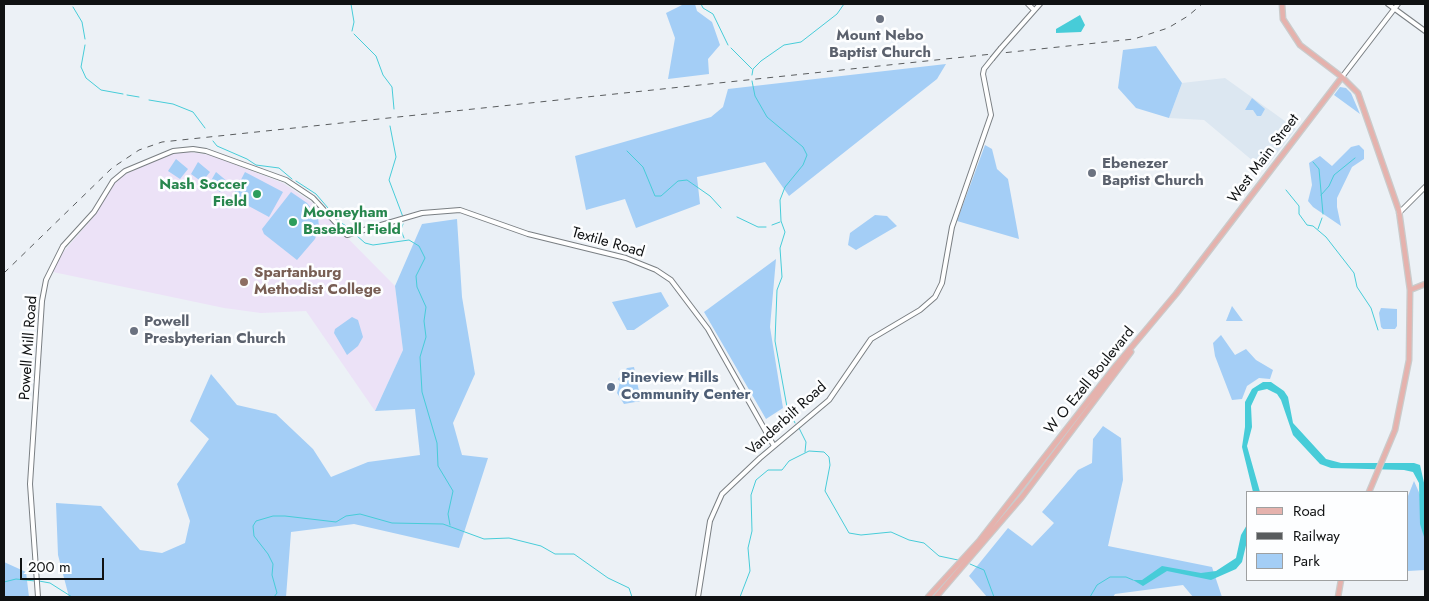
<!DOCTYPE html>
<style>
body{margin:0}
#map{position:relative;width:1429px;height:601px;overflow:hidden;background:#ecf1f6;font-family:Jost,sans-serif}
canvas{display:block}
.frame{position:absolute;inset:0;border:5px solid #101213;pointer-events:none}
.legend{position:absolute;left:1246px;top:491px;width:162px;height:90px;box-sizing:border-box;background:#fdfeff;border:1px solid #9ea0a1;margin:0;padding:6px 9px;list-style:none;font-size:15px;color:#101213}
.legend li{display:flex;align-items:center;gap:10px;height:25px}
.legend b{width:25px;border:1px solid #9ea0a1}
.scale{position:absolute;left:20px;top:558px;width:84px;height:22px;box-sizing:border-box;border:2px solid #101213;border-top:0;padding-left:6px;font-size:15px;line-height:18px;white-space:nowrap;color:#101213;-webkit-text-stroke:4px #fdfeff;paint-order:stroke}
</style>
<div id="map">
<canvas width="1429" height="601"></canvas>
<div class="frame"></div>
<ul class="legend">
<li><b style="height:6px;background:#e5b2ad"></b>Road</li>
<li><b style="height:6px;background:#595c5e"></b>Railway</li>
<li><b style="height:14px;background:#a4cef6"></b>Park</li>
</ul>
<div class="scale">200 m</div>
</div>
<script>
const context = document.querySelector('canvas').getContext('2d');
context.lineJoin = 'round';
function paint(path, color) { context.fillStyle = color; context.fill(path, 'evenodd'); }
const toPath = rows => new Path2D(rows.map(r => 'M' + r).join(''));
function stroke(path, color, width, dash) { context.strokeStyle = color; context.lineWidth = width; context.lineCap = dash ? 'butt' : 'round'; context.setLineDash(dash || []); context.stroke(path); }
function label(font, color, halo, rows, align = 'center') {
  context.font = font + ' Jost,sans-serif'; context.lineWidth = 5; context.setLineDash([]); context.textBaseline = 'middle'; context.strokeStyle = halo; context.fillStyle = color; for (const [text, x, y, turn = 0] of rows) {
    context.save(); context.translate(x, y); context.rotate((+turn || 0) * Math.PI / 180); context.textAlign = isNaN(turn) ? turn : align; if (halo) context.strokeText(text, 0, 0); context.fillText(text, 0, 0); context.restore();
  }
}
paint(toPath([
 [1225,78,1296,129,1267,166,1253,161,1204,120,1169,118,1182,83]
]), '#dce7f1');
paint(toPath([
 [183,151,210,155,283,183,314,204,395,286,403,350,375,411,306,311,261,313,224,308,53,272,58,258,90,221,112,184,122,176,167,155]
]), '#ece2f7');
paint(toPath([
 [684,4,695,4,697,11,712,22,720,45,708,59,709,74,668,79,675,38,666,13],
 [1156,46,1182,83,1169,118,1136,108,1118,88,1123,50],
 [946,64,937,79,789,196,765,162,697,177,700,204,636,228,625,199,586,210,575,156,711,117,723,107,728,89],
 [1340,87,1346,88,1351,93,1360,114,1334,95],
 [1252,98,1265,109,1261,116,1257,116,1253,110,1245,110],
 [985,145,992,149,997,169,1008,179,1019,239,957,221],
 [1359,145,1364,150,1364,159,1352,167,1337,198,1337,207,1341,226,1313,207,1308,201,1312,185,1309,163,1320,156,1332,166,1351,147],
 [176,159,188,169,180,179,168,171],
 [198,162,210,172,202,182,191,174],
 [216,172,228,182,220,192,209,184],
 [245,172,283,192,269,217,232,197],
 [291,192,307,203,318,217,319,227,315,239,297,260,264,234,262,229],
 [875,215,887,216,897,226,856,250,848,245,850,233],
 [457,219,462,297,475,374,453,423,462,455,488,458,459,548,354,524,291,532,286,597,69,597,58,555,56,503,101,506,140,550,162,553,185,543,190,521,177,484,209,439,190,421,211,374,237,405,276,414,313,449,331,477,368,462,420,455,415,409,375,411,403,350,395,286,422,224],
 [776,259,770,327,783,408,766,419,704,312],
 [661,292,669,306,634,330,627,330,612,302],
 [1232,306,1243,321,1226,321],
 [1381,308,1397,309,1397,326,1395,329,1383,329,1381,327,1379,313],
 [352,317,358,320,363,337,358,346,347,355,334,333,335,329],
 [1221,335,1235,355,1246,349,1256,360,1273,370,1270,379,1259,378,1247,386,1242,399,1232,400,1215,356,1213,343],
 [634,367,641,401,624,404,617,393,620,382,618,379,627,368],
 [1103,426,1121,438,1123,480,1108,546,1212,567,1222,597,1193,597,1183,585,1115,594,1113,597,987,597,969,576,1008,528,1032,546,1054,523,1042,512,1078,470,1092,463,1093,439],
 [1414,481,1425,506,1425,570,1408,571,1408,496],
 [4,562,26,572,29,597,4,597]
]), '#a4cef6');
paint(toPath([
 [1080,15,1085,25,1081,32,1056,33,1056,29],
 [1263,382,1271,382,1284,391,1288,397,1293,423,1326,459,1341,463,1414,463,1420,465,1425,487,1425,540,1420,524,1419,483,1413,472,1404,470,1331,468,1320,464,1293,435,1281,400,1277,394,1267,389,1258,391,1251,406,1252,427,1247,446,1260,492,1253,492,1242,447,1245,427,1245,402,1252,389],
 [1248,523,1248,537,1242,562,1236,569,1211,580,1167,571,1143,586,1133,580,1142,580,1162,566,1201,573,1216,571,1236,558,1241,535]
]), '#47ccd8');
stroke(toPath([
 [351,4,354,22,352,31],
 [701,4,703,8,713,14,728,45],
 [73,7,82,22,85,39],
 [354,34,376,56,383,75,392,87,394,109],
 [85,45,81,67,86,78,101,90,123,94],
 [731,48,752,69],
 [752,75,753,69,761,61,784,45,801,42,837,14,844,4],
 [752,81,755,96,767,117,803,147,807,155,803,165,785,187,780,200,781,221,785,232,780,248,782,277,777,290,775,341,787,407,795,423],
 [127,95,139,97],
 [149,100,173,104,193,112,205,128],
 [390,126,396,157,389,180,403,217],
 [213,141,217,146,247,159,256,165,279,168,292,179],
 [627,151,643,167,655,196,661,196,678,181,687,180,710,196,721,208],
 [1313,162,1319,169,1323,214],
 [296,181,316,194,340,222,352,230],
 [1286,190,1299,206,1299,214,1307,225,1313,226,1326,237,1354,273,1357,287,1371,308,1378,330],
 [1321,195,1329,186,1334,175,1355,158],
 [737,217,758,227,766,227],
 [403,224,401,230,404,238],
 [772,225,780,222],
 [1318,229,1322,218],
 [356,235,365,243,373,245,409,240,419,246,425,258,416,276,417,287,426,307,424,321,426,337,420,357,422,392,437,443,438,466,453,491,448,514,450,525],
 [799,428,806,442,805,452],
 [970,564,984,570,994,597],
 [39,581,50,583,72,597],
 [4,582,16,579,35,581],
 [274,597,277,593,272,575,273,564,268,554,254,536,253,526,256,521,273,516,285,516,336,522,346,516,360,514,392,523,443,524,484,539,509,538,541,546,555,554,574,554,608,578,629,588,632,597],
 [740,597,750,571,748,548,752,531,751,495,756,480,768,470,782,470,789,461,809,451,824,452,829,457,830,465,825,491,849,533,861,535,891,532,909,540,924,543,939,556,958,560],
 [1090,597,1097,585,1110,577,1126,577,1133,580]
]), '#47ccd8', 1);
const minor = toPath([
 [1028,4,1034,10],
 [1388,4,1425,31],
 [1001,48,1040,4],
 [1342,77,1398,4],
 [1399,213,1425,187],
 [38,597,30,484,42,301,46,280,63,246,94,212,113,181,125,171,173,151,193,149,206,151,286,180,313,198,347,235,422,213,460,210,528,234,626,258,656,270,671,280,708,329,774,446],
 [698,597,710,521,722,494,760,458,829,400,871,339,920,310,935,297,942,283,952,227,991,115,983,74,984,69,992,59]
]);
const major = toPath([
 [1282,4,1283,19,1300,45,1342,77,1358,93,1399,211,1410,290,1409,360,1395,430,1369,492],
 [1410,290,1425,284],
 [928,597,980,540,1114,368,1176,294,1342,77],
 [936,597,1022,497,1131,352],
 [1338,597,1341,580]
]);
stroke(minor, '#7a7f83', 6);
stroke(major, '#cacbcb', 7);
stroke(minor, '#fff', 4);
stroke(major, '#e5b2ad', 4.5);
stroke(toPath([
 [4,273,112,168,139,150,162,142,1134,39,1168,28,1188,16,1202,4]
]), '#595c5e', 1, [6, 6]);
const minorBridge = toPath([
 [992,59,1001,48]
]);
stroke(minorBridge, '#7a7f83', 6, []);
stroke(minorBridge, '#fff', 4);
for (const [x, y, r, color] of [
 [880,19,5,"#6b7280"],
 [1092,173,5,"#6b7280"],
 [257,194,5,"#2e9e5b"],
 [293,222,5,"#2e9e5b"],
 [244,282,5,"#8d6e63"],
 [134,331,5,"#6b7280"],
 [611,387,5,"#5c6f8a"]
]) { const dot = new Path2D(); dot.arc(x, y, r, 0, 2 * Math.PI); context.fillStyle = color; context.fill(dot); stroke(dot, '#fdfeff', 2); }
label('bold 15px', '#5b616d', '#fdfeff', [
 ["Mount Nebo",880,36,"center"],
 ["Baptist Church",880,53,"center"],
 ["Ebenezer",1102,164],
 ["Baptist Church",1102,181],
 ["Powell",144,322],
 ["Presbyterian Church",144,339]
], 'left');
label('15px', '#101213', '#fdfeff', [
 ["West Main Street",1264,159,-53],
 ["Textile Road",608,243,16],
 ["Powell Mill Road",29,348,-86],
 ["W O Ezell Boulevard",1090,381,-51],
 ["Vanderbilt Road",787,419,-42]
]);
label('bold 15px', '#27864d', '#fdfeff', [
 ["Nash Soccer",247,185],
 ["Field",247,202],
 ["Mooneyham",303,213,"left"],
 ["Baseball Field",303,230,"left"]
], 'right');
label('bold 15px', '#785e54', '#fdfeff', [
 ["Spartanburg",254,273],
 ["Methodist College",254,290]
], 'left');
label('bold 15px', '#4e5e75', '#fdfeff', [
 ["Pineview Hills",621,378],
 ["Community Center",621,395]
], 'left');
</script>
